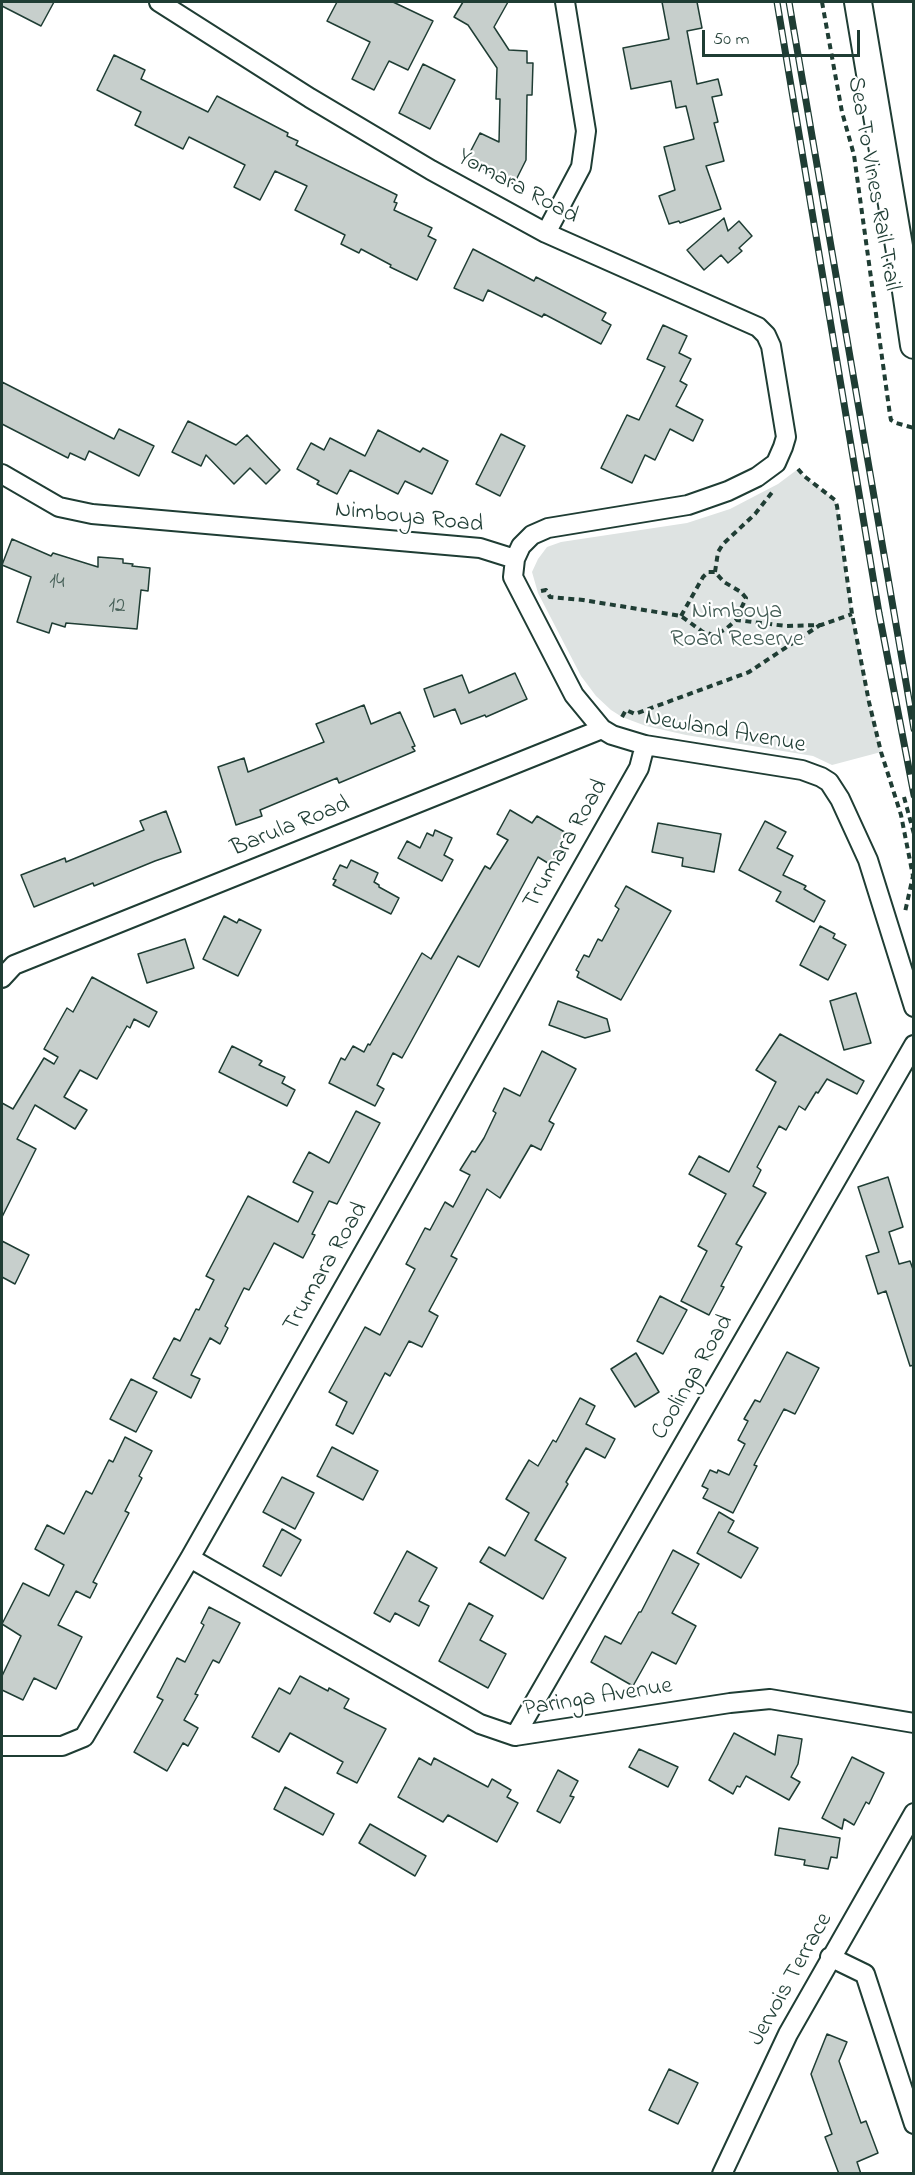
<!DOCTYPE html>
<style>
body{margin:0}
#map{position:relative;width:915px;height:2175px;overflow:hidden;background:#fff;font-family:"Indie Flower",sans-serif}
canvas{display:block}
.frame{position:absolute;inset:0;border:3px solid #1f3d34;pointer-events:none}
.scale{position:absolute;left:702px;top:30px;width:158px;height:27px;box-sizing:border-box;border:3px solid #1f3d34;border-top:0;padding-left:8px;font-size:18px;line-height:21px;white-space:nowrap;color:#1f3d34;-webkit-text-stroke:4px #fff;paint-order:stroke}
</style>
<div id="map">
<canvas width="915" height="2175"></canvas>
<div class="frame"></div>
<div class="scale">50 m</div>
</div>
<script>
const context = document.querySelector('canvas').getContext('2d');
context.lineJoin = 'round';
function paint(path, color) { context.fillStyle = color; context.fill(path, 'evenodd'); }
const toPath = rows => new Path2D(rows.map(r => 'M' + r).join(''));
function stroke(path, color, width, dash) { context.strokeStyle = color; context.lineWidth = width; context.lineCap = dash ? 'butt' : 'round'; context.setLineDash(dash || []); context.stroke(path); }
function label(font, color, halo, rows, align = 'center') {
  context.font = font + ' "Indie Flower",sans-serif'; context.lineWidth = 4.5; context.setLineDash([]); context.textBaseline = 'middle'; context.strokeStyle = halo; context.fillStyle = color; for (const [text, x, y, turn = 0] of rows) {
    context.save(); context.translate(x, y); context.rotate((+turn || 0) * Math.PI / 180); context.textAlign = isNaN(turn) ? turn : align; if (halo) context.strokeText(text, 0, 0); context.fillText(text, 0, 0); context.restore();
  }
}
paint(toPath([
 [798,469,804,476,835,500,837,506,852,614,869,702,881,752,832,765,813,756,686,735,646,726,622,717,611,710,596,696,581,676,538,593,532,572,538,559,547,547,561,542,687,523,730,509,778,484]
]), '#dee3e2');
const building = toPath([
 [2,2,54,2,41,26,2,6,2,2],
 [337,2,393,2,433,21,408,70,389,61,374,90,352,79,370,42,327,21,337,2],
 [463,2,508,2,494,27,509,50,527,51,527,63,533,63,532,95,527,95,526,160,514,184,466,160,480,133,499,142,500,99,496,99,497,68,468,25,454,17,463,2],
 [662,2,697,2,702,28,687,31,697,84,718,79,722,95,712,97,718,122,714,123,724,161,706,166,721,209,680,223,679,221,669,224,659,196,675,190,664,147,694,139,686,106,676,108,671,81,631,89,623,48,669,39,662,2],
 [114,55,145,70,141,79,208,112,217,96,288,133,287,136,298,141,296,145,397,195,394,202,397,203,394,210,432,228,428,236,436,240,417,280,390,267,391,265,361,249,359,253,341,244,345,235,295,210,307,186,275,171,260,200,234,187,245,165,189,137,183,149,135,125,141,112,97,90,114,55],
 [423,64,455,80,430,129,399,113,423,64],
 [724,218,728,231,739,221,752,236,739,248,742,251,728,263,721,255,704,270,687,250,724,218],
 [473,249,534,281,536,277,606,313,602,320,611,325,601,344,544,314,542,317,488,290,483,301,454,288,473,249],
 [663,325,687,336,679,353,691,359,680,381,687,385,676,406,703,420,693,441,670,429,655,460,645,455,632,483,601,468,627,415,639,420,665,367,647,359,663,325],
 [2,382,114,439,119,429,154,446,139,476,89,451,85,460,70,453,68,458,2,424,2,382],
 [188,421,236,445,247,435,280,470,266,484,250,468,234,484,206,455,201,466,172,452,188,421],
 [378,430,420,452,423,448,448,461,432,494,405,481,398,494,350,470,337,494,317,484,319,481,297,469,311,443,324,450,330,438,365,456,378,430],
 [501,434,525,446,500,496,476,484,501,434],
 [12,539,51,556,53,553,98,567,98,557,123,559,123,563,133,564,132,566,150,568,148,591,141,590,137,629,66,623,65,627,52,623,49,633,17,622,31,577,2,565,12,539],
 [515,673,527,699,486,717,485,715,461,724,455,709,434,717,424,689,462,675,469,693,515,673],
 [364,705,371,724,400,712,415,746,412,747,415,751,339,783,337,778,260,810,262,816,236,825,218,767,244,758,248,772,324,742,316,724,364,705],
 [510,810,532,823,537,816,568,834,551,865,538,857,479,967,458,956,402,1058,393,1053,377,1085,384,1089,375,1106,329,1083,341,1058,345,1060,353,1046,364,1052,368,1044,370,1045,422,953,431,959,485,866,490,869,508,840,497,834,510,810],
 [166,811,181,852,155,861,94,886,93,883,34,907,21,875,65,858,66,862,144,830,140,821,166,811],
 [765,821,786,832,777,848,793,856,783,875,806,886,804,889,825,901,814,922,776,901,781,892,739,870,765,821],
 [658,823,721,834,714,872,682,866,683,858,652,852,658,823],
 [435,830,452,838,444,855,453,860,442,881,398,858,407,841,420,848,427,833,433,836,435,830],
 [351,860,378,873,374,882,379,885,379,887,399,898,391,914,333,885,336,880,333,879,340,865,347,868,351,860],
 [626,886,671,911,621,1000,577,977,579,972,576,970,584,955,589,957,598,939,602,941,619,909,615,906,626,886],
 [224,916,237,923,239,919,261,930,238,976,203,959,224,916],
 [820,926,835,934,833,938,846,945,828,980,800,965,820,926],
 [185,939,194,968,147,983,138,954,185,939],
 [92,977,157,1012,149,1027,134,1019,130,1028,127,1026,97,1079,80,1070,64,1097,87,1110,75,1129,35,1105,17,1139,36,1149,2,1217,2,1103,13,1109,44,1058,54,1064,58,1057,44,1049,67,1008,73,1012,92,977],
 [856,993,871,1043,844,1050,830,1001,856,993],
 [558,1001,607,1019,610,1031,585,1038,549,1025,558,1001],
 [780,1034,864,1081,857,1094,827,1079,818,1093,816,1092,805,1110,799,1106,786,1130,779,1126,757,1167,761,1170,753,1186,766,1193,736,1244,742,1247,721,1286,724,1287,709,1315,681,1301,707,1251,698,1246,726,1194,689,1174,699,1156,729,1172,776,1082,756,1070,780,1034],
 [232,1046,262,1061,259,1065,285,1077,282,1083,295,1090,287,1106,219,1072,232,1046],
 [542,1051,576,1069,549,1121,554,1124,541,1150,531,1145,500,1198,487,1189,451,1256,457,1259,429,1311,438,1316,422,1347,409,1341,390,1376,385,1373,353,1434,336,1425,347,1402,329,1392,365,1327,380,1335,415,1269,406,1264,425,1228,430,1230,445,1202,453,1207,470,1175,460,1170,472,1151,475,1152,484,1138,496,1113,493,1111,504,1088,520,1096,542,1051],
 [356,1111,380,1123,337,1204,329,1201,312,1234,315,1235,303,1258,274,1243,249,1290,244,1288,225,1326,228,1328,220,1344,210,1338,191,1375,200,1379,191,1398,153,1378,174,1338,180,1341,196,1309,199,1310,214,1280,206,1276,248,1196,298,1222,313,1192,293,1182,309,1152,329,1163,356,1111],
 [888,1177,903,1227,889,1232,899,1264,910,1261,914,1272,914,1365,910,1366,886,1291,878,1294,866,1256,879,1252,858,1187,888,1177],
 [2,1241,29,1255,15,1284,2,1277,2,1241],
 [660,1296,687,1310,663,1354,637,1341,660,1296],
 [787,1352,819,1368,795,1414,784,1409,754,1465,757,1466,733,1513,703,1498,708,1489,702,1486,710,1470,717,1473,718,1470,729,1475,745,1444,738,1440,748,1421,744,1419,755,1400,760,1402,787,1352],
 [636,1353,659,1392,635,1407,611,1369,636,1353],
 [131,1379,157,1392,136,1432,110,1419,131,1379],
 [580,1398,595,1406,586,1424,615,1439,605,1458,586,1448,566,1482,568,1484,535,1540,566,1558,543,1599,480,1562,489,1547,505,1556,529,1513,506,1499,529,1460,538,1466,553,1440,556,1442,580,1398],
 [125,1437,152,1451,139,1476,142,1478,125,1511,129,1513,93,1582,97,1584,90,1598,76,1591,58,1625,82,1637,56,1689,34,1678,23,1700,2,1690,2,1676,21,1636,2,1624,23,1583,49,1596,64,1565,35,1549,47,1525,64,1534,86,1491,92,1494,109,1460,113,1462,125,1437],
 [332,1447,378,1471,363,1500,317,1476,332,1447],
 [282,1477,314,1493,295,1529,263,1512,282,1477],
 [719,1512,734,1521,728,1532,758,1548,741,1578,697,1553,719,1512],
 [282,1529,301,1540,281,1576,263,1566,282,1529],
 [673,1550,699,1564,672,1613,696,1626,676,1664,652,1652,633,1686,591,1662,605,1636,621,1644,639,1612,641,1612,673,1550],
 [407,1551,437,1568,419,1601,429,1606,419,1626,395,1613,390,1622,374,1613,407,1551],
 [469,1603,493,1616,480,1640,506,1654,488,1688,439,1661,469,1603],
 [209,1607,240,1623,219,1663,213,1660,195,1694,198,1695,184,1720,198,1728,188,1746,183,1743,167,1771,134,1752,163,1700,157,1697,177,1658,185,1662,204,1625,201,1623,209,1607],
 [300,1676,328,1691,329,1688,349,1699,344,1708,386,1729,357,1783,337,1773,343,1762,290,1733,279,1752,252,1737,279,1688,290,1694,300,1676],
 [734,1733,775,1755,778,1735,802,1739,798,1764,791,1777,800,1782,789,1800,746,1776,740,1787,737,1786,733,1794,709,1780,734,1733],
 [639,1749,678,1767,668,1787,629,1767,639,1749],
 [852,1757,884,1773,869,1804,866,1802,854,1825,844,1819,842,1829,822,1818,852,1757],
 [419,1758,431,1765,434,1758,488,1787,492,1779,511,1790,507,1797,518,1803,497,1842,448,1815,443,1822,398,1797,419,1758],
 [558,1770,578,1781,570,1796,574,1797,560,1823,537,1811,558,1770],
 [285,1787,334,1814,323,1835,274,1809,285,1787],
 [370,1824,426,1856,415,1876,359,1843,370,1824],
 [779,1828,840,1838,837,1858,831,1857,828,1869,804,1865,805,1860,775,1855,779,1828],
 [827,2034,847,2042,839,2061,861,2123,866,2121,878,2153,857,2162,861,2174,839,2174,825,2137,832,2134,811,2074,827,2034],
 [669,2069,698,2083,678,2124,649,2110,669,2069]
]);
paint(building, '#c7cfcc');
stroke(building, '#1f3d34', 1.5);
const street = toPath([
 [159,2,310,98,431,170,546,233,758,327,766,335,771,346,786,437,783,447,776,463,757,477,728,491,688,505,548,528,532,535,521,546,515,559,513,577,574,695,602,729,612,735,645,745,802,770,821,777,829,782,840,799,868,860,914,1007],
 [546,233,581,167,586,131,565,2],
 [2,474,59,507,92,514,480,548,515,559],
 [2,978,14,965,602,729],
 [190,1558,480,1724,515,1736,730,1703,770,1699,914,1723],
 [515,1736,914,1045],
 [2,1746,62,1746,84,1737,190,1558,639,768,645,745],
 [830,1957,865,1974,914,2124],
 [722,2174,788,2034,914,1813]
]);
const secondary = toPath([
 [858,2,902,264,914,345]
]);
stroke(street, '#1f3d34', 22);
stroke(secondary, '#1f3d34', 30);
stroke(toPath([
 [822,2,842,112,854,155,890,415,891,420,896,423,914,428],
 [798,469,804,476,835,500,837,506,852,614,869,702,881,752,901,815,913,876,905,912],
 [715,572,718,552,723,544,755,514,774,490],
 [541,591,546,590,550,597,583,600,681,616,703,632,714,635,726,629,736,620,786,626,821,625,852,614],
 [681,616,703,577,708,572,715,572,724,582,741,592,746,598,736,620],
 [622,717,626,710,635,714,749,672,820,625],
 [904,797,914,834]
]), '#1f3d34', 4, [6, 4.5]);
stroke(street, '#fff', 18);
stroke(secondary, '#fff', 26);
const rail = toPath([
 [777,2,879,613,914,795],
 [789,2,914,729]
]);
stroke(rail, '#1f3d34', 7);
stroke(rail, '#fff', 4.5, [14]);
label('21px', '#49625a', null, [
 ["14",57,584],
 ["12",117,608]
]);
label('24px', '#1f3d34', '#fff', [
 ["Sea To Vines Rail Trail",872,184,80],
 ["Yomara Road",517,188,28],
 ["Nimboya Road",409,519,6],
 ["Newland Avenue",725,733,10],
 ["Barula Road",291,828,-22],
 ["Trumara Road",567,845,-60],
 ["Trumara Road",327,1268,-60],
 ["Coolinga Road",694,1378,-60],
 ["Paringa Avenue",598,1699,-9],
 ["Jervois Terrace",792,1980,-61]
]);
label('24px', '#455e57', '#fff', [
 ["Nimboya",737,613],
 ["Road Reserve",737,641]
]);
</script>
